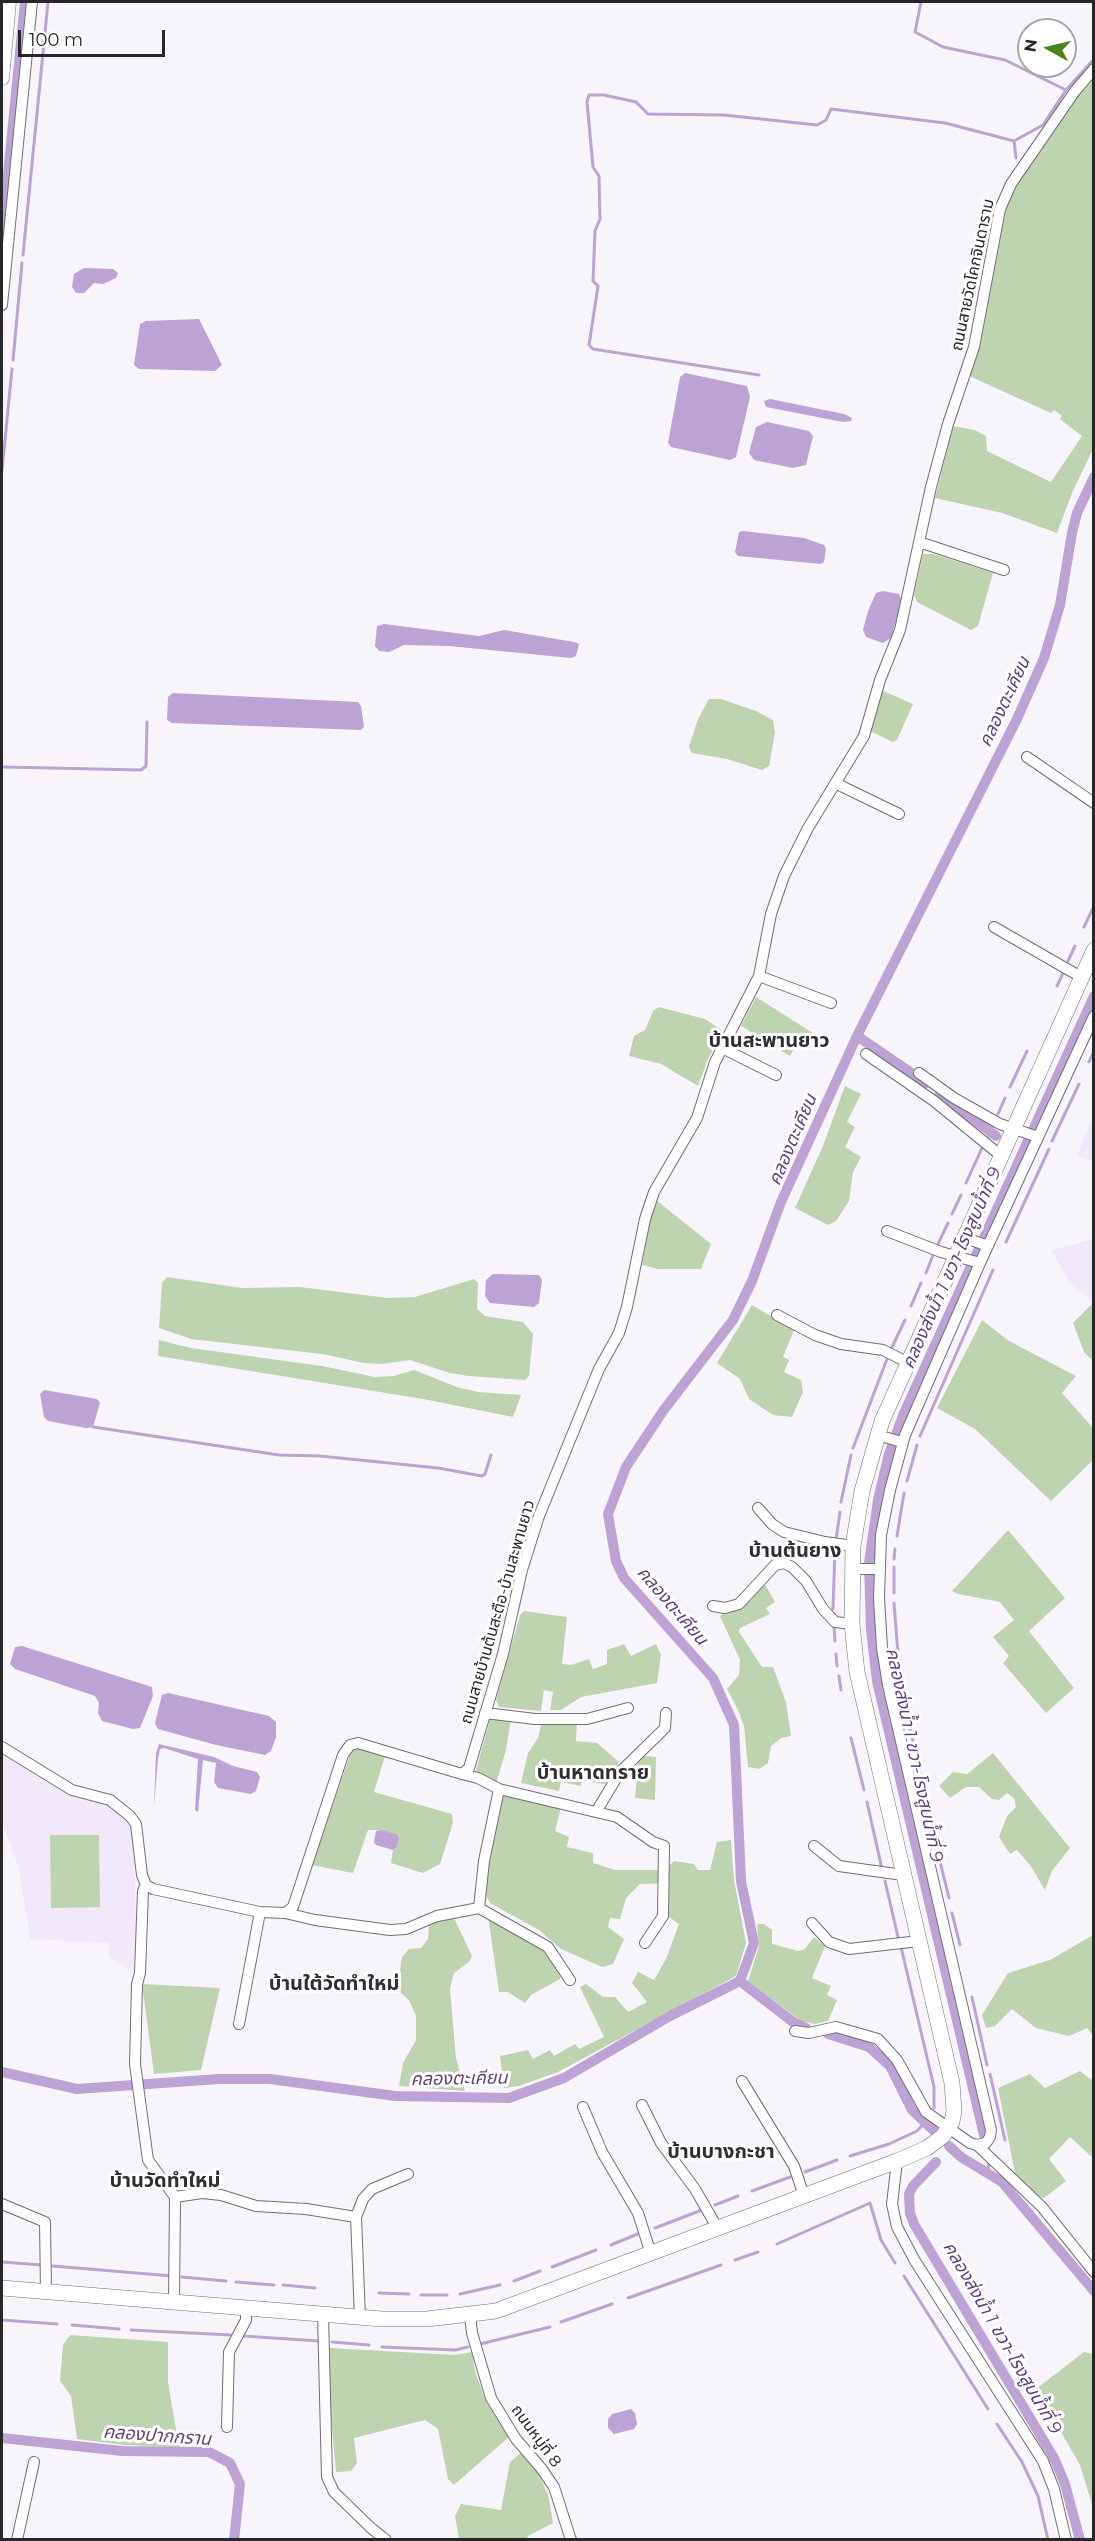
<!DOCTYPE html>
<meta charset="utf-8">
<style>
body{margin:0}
#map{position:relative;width:1095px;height:2541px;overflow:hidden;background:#f8f4fc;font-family:Montserrat,sans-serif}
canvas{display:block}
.frame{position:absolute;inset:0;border:3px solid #272629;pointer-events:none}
.north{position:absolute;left:1017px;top:18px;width:60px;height:60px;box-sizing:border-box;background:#fff;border:2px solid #a9a8a9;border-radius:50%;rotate:278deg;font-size:16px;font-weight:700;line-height:24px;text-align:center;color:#272629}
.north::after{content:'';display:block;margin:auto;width:21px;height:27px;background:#4b821a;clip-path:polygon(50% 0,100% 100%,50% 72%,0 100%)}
.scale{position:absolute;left:18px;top:30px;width:147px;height:27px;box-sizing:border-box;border:3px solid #272629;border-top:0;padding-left:8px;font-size:18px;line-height:21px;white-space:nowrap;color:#272629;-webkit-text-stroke:4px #fff;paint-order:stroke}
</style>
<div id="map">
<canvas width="1095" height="2541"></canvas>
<div class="frame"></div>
<div class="north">N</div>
<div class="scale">100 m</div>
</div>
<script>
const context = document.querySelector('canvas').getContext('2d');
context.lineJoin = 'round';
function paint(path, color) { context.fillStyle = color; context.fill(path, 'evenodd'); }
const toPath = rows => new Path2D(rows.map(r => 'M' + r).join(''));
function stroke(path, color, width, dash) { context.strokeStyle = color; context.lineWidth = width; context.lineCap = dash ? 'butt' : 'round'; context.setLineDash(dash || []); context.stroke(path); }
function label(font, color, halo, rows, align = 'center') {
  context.font = font + ' Montserrat,"Noto Sans Thai",sans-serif'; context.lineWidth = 6; context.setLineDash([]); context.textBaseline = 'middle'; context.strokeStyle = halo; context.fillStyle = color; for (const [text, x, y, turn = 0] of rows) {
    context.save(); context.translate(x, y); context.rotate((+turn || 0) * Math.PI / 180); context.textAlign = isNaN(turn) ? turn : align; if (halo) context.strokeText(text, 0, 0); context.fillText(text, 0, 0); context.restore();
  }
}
paint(toPath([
 [1093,1115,1093,1161,1077,1156],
 [1093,1239,1094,1239,1093,1302,1070,1283,1051,1250],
 [2,1750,55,1782,103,1799,127,1816,134,1835,136,1945,134,1972,110,1958,108,1943,30,1939,18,1867,2,1821]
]), '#f1e9f9');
paint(toPath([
 [1093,76,1093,449,1072,493,1057,533,1002,513,935,498,953,426,975,430,986,436,987,451,1051,482,1082,436,1060,419,1062,416,1054,410,1051,413,969,376,1001,217,1014,187,1077,95],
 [923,554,934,554,993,573,978,626,971,630,917,602,914,595],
 [881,690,913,704,897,740,893,742,870,731],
 [709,699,721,699,756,711,773,720,775,733,769,766,762,770,727,759,692,753,689,747,698,719],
 [756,997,816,1035,812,1043,800,1038,790,1056,741,1026],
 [659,1007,705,1019,723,1031,708,1059,698,1086,661,1064,629,1056,634,1036,645,1030,653,1011],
 [845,1086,861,1094,847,1122,855,1127,845,1147,861,1157,853,1172,849,1201,836,1221,828,1225,795,1208,823,1146],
 [656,1200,711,1244,701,1269,658,1269,642,1265,651,1216],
 [167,1277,242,1288,300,1287,388,1298,415,1297,474,1279,478,1283,477,1309,485,1316,523,1322,533,1334,529,1376,525,1380,468,1376,450,1373,410,1360,382,1364,364,1363,322,1354,191,1339,159,1328,162,1283],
 [1094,1302,1094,1361,1093,1361,1084,1352,1073,1323],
 [752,1305,794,1330,783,1357,789,1360,784,1372,801,1380,803,1392,792,1417,773,1415,749,1399,740,1379,717,1363],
 [982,1320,1009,1341,1076,1376,1062,1393,1093,1428,1093,1460,1051,1501,975,1429,937,1408],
 [159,1340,191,1348,322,1366,375,1377,394,1376,414,1370,457,1387,478,1392,521,1395,513,1417,423,1399,158,1356],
 [1008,1530,1065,1598,1029,1631,1074,1688,1046,1713,1003,1663,1009,1656,993,1637,1014,1620,1000,1602,958,1594,952,1591],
 [764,1583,775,1602,766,1608,770,1614,740,1628,739,1632,762,1667,773,1667,786,1702,791,1736,781,1738,771,1746,768,1763,759,1769,748,1767,744,1726,738,1710,727,1689,739,1675,740,1660,720,1616],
 [524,1611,567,1617,562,1664,571,1665,589,1659,593,1669,607,1664,607,1650,624,1644,631,1656,656,1644,661,1655,657,1683,581,1697,561,1710,550,1710,553,1692,544,1690,541,1711,499,1707,496,1700,520,1615],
 [491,1716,511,1719,506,1750,495,1787,473,1781],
 [542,1721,577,1721,576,1741,597,1743,619,1762,605,1784,582,1781,581,1786,561,1782,559,1791,521,1783,528,1753,538,1738],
 [361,1745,386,1753,374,1792,452,1814,453,1823,440,1864,423,1873,391,1863,393,1850,396,1848,381,1830,368,1830,353,1873,312,1865,352,1749],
 [993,1753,1070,1848,1052,1871,1045,1890,1030,1865,1017,1850,1010,1854,999,1837,1007,1816,1016,1807,1014,1798,1007,1793,999,1800,992,1799,979,1787,966,1787,950,1798,939,1786,953,1772,967,1774],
 [643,1756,656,1757,655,1800,635,1798,638,1760],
 [516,1791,562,1804,555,1831,569,1837,567,1847,593,1853,593,1863,615,1870,664,1870,674,1861,694,1864,698,1870,710,1870,717,1842,731,1840,734,1880,746,1943,736,1976,558,2072,519,2086,504,2088,500,2056,528,2050,533,2059,550,2050,554,2056,575,2044,579,2049,604,2037,580,1987,586,1984,603,1997,615,1997,628,2012,647,2002,632,1983,638,1972,654,1980,666,1959,679,1924,669,1917,668,1883,640,1884,626,1898,620,1919,610,1918,608,1927,624,1939,613,1964,602,1967,561,1949,539,1930,490,1903,486,1895,491,1841,503,1796,514,1798],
 [50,1835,99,1835,100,1907,51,1908],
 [449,1916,455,1920,472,1956,470,1961,454,1973,450,1989,456,2058,465,2091,399,2086,403,2063,416,2040,416,2016,409,2000,401,1993,399,1977,402,1957,409,1949,421,1948,428,1939,429,1925,438,1918],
 [488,1916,547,1951,562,1973,560,1979,531,1995,525,2003,508,1992,499,1992],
 [757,1924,764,1924,772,1930,772,1944,798,1951,805,1949,814,1937,825,1946,812,1978,831,1986,827,1995,837,2000,828,2021,815,2024,801,2021,748,1981,759,1946],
 [1093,1935,1093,2036,1087,2028,1069,2036,1036,2028,1012,2009,995,2026,986,2028,982,2015,1008,1973,1050,1960],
 [142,1984,220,1988,201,2070,154,2074],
 [1080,2071,1093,2081,1093,2158,1070,2137,1049,2159,1066,2181,1044,2198,1039,2197,1015,2173,998,2088,1030,2074,1045,2088],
 [70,2335,168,2342,168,2382,179,2447,125,2445,77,2439,71,2396,60,2381,63,2345],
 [330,2348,455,2355,472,2352,475,2371,486,2402,509,2437,454,2485,448,2479,438,2429,425,2420,354,2438,357,2463,351,2471,336,2472,329,2395],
 [1084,2352,1093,2354,1093,2508,1080,2465,1036,2389],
 [521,2453,538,2473,548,2494,553,2523,528,2536,527,2539,459,2539,455,2516,461,2504,501,2510,510,2462]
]), '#bed4b1');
paint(toPath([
 [84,268,113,269,118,273,116,278,103,284,94,283,84,293,76,293,72,287,74,274],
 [199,319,222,365,215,371,139,369,134,365,140,324,146,321],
 [685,373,747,386,750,397,736,457,730,460,671,447,668,443,680,377],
 [770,399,844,414,852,418,851,421,843,422,766,407,764,401],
 [767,422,809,431,813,436,806,465,793,468,754,460,749,453,756,427],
 [743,531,804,538,824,545,826,549,824,562,821,564,738,556,735,552,739,532],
 [883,591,899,594,902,601,891,638,883,643,866,637,863,630,868,611,876,593],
 [384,624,479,636,504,630,574,642,579,644,576,656,571,658,449,646,404,645,389,652,379,651,375,646,377,626],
 [173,693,358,702,361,706,364,727,361,730,172,723,167,720,168,697],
 [493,1274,539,1275,542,1280,539,1303,534,1307,490,1303,485,1296,486,1280],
 [44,1390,97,1399,100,1403,93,1427,86,1428,48,1421,44,1417,40,1394],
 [22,1646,152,1687,153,1696,140,1728,133,1729,102,1721,98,1713,99,1703,95,1696,15,1669,10,1664,15,1647],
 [168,1693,269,1716,276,1722,276,1737,271,1751,265,1755,216,1745,158,1729,155,1723,162,1695],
 [159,1744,214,1757,233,1766,257,1772,260,1777,256,1791,251,1794,218,1788,214,1782,216,1763,203,1760,198,1812,195,1810,198,1759,164,1748,160,1749,158,1759,154,1807,156,1753],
 [381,1830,396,1834,399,1838,396,1848,393,1850,376,1845,374,1842,376,1831],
 [631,2409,635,2413,637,2424,634,2429,614,2434,608,2428,608,2419,612,2414]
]), '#bda3d4');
stroke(toPath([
 [921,2,915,32,943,47,1005,60,1066,90],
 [1016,158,1014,141,1043,125,1066,90,1094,59],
 [23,255,48,2],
 [13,360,22,263],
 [759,375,593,349,589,345,598,286,593,281,595,231,600,219,599,176,593,167,587,102,589,95,604,95,636,102,648,114,724,115,817,125,826,120,831,109,945,123,1014,141],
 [2,471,12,369],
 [4,767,141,770,146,766,147,722],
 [1084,927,1094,906],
 [1068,961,1075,946],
 [1057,986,1064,971],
 [1089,1062,1093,1053],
 [1010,1087,1027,1051],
 [998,1114,1005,1098],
 [988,1136,993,1125],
 [1052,1141,1079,1084],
 [966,1183,982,1148],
 [952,1214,961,1195],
 [1006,1242,1049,1149],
 [938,1244,948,1223],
 [926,1273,933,1255],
 [911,1306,921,1283],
 [892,1347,905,1320],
 [93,1427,279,1455,320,1456,438,1468,482,1476,485,1474,491,1455],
 [920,1436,993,1270],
 [853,1448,887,1359],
 [907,1481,917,1445],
 [841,1502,851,1455],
 [897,1536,904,1493],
 [836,1540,840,1512],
 [894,1559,895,1549],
 [894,1567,894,1593],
 [894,1603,898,1654],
 [833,1609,835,1547],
 [834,1627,835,1641],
 [836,1654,837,1666],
 [899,1663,905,1703],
 [839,1676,841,1690],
 [907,1715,929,1813],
 [851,1738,864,1790],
 [867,1802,882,1869],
 [931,1825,949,1898],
 [885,1881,898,1937],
 [952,1913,960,1945],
 [901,1947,934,2087,934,2108],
 [972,1997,987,2065],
 [990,2074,1005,2140],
 [850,2156,889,2144,917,2131,928,2119],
 [988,2171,989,2161],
 [805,2172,837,2160],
 [752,2191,790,2177],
 [715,2205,738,2196],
 [655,2228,702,2210],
 [777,2244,870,2203,881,2240,895,2263],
 [611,2245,640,2233],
 [735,2260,758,2252],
 [2,2262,42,2265],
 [53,2266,172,2276],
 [552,2267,596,2250],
 [904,2276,988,2409],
 [182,2277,226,2281],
 [514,2281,540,2271],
 [236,2282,274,2285],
 [283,2285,315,2288],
 [379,2293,409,2294],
 [460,2294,500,2285],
 [421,2295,447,2295],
 [628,2298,721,2265],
 [2,2320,57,2324],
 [561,2322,612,2304],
 [72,2325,119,2329],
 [131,2330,231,2335],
 [243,2336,319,2341],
 [332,2342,369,2345],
 [480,2344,550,2327],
 [382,2347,455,2350,468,2347],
 [997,2424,1022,2462,1038,2496,1048,2540]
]), '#bda3d4', 3);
stroke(toPath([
 [2,235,25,2],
 [857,1036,926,1083],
 [940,1094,996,1136],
 [740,1981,793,2022,806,2028],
 [828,2034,869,2047,890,2066,912,2110,935,2132],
 [2,2072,77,2089,219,2079,270,2079,395,2096,509,2098,564,2078,670,2016,740,1981,754,1943,741,1881,734,1725,713,1678,624,1578,616,1561,608,1514,626,1467,663,1411,733,1320,752,1281,781,1202,857,1036,1017,719,1044,658,1060,605,1072,533,1077,513,1094,477],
 [984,2135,877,1681,871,1630,869,1563,878,1500,889,1454,904,1413,1094,996],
 [949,2146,961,2157,1002,2182,1094,2291],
 [936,2162,913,2186,909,2194,910,2213,914,2224,1054,2458,1065,2484,1080,2540],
 [2,2438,122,2451,209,2452,230,2463,240,2484,234,2540]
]), '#bda3d4', 10);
const minor = toPath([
 [2,305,32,2],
 [919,542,1004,570],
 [1027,757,1094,803],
 [837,784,899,814],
 [994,927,1081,977],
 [759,976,831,1003],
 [722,1048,776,1075],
 [866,1054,934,1101,1000,1155],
 [919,1073,954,1098,1000,1124,1038,1137],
 [887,1231,941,1252,980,1263],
 [963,1237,988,1246],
 [777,1315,815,1335,841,1344,883,1350,907,1362],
 [877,1435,902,1442],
 [758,1508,772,1524,784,1532,825,1542,853,1546],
 [852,1569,878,1569],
 [713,1606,725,1608,739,1604,775,1565,784,1563,792,1567,806,1581,823,1609,835,1622,852,1624],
 [485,1713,535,1719,587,1719,628,1708],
 [2,1747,72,1790,110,1800,130,1816,136,1824,142,1875,146,1885,153,1889,260,1912,285,1913,315,1920,390,1930,406,1929,437,1916,479,1908,548,1947,570,1980],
 [462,1774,478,1778,499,1789,617,1817,653,1842,664,1846,663,1916,645,1943],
 [596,1812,620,1772,665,1728,666,1713],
 [814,1846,839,1866,903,1875],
 [146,1885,143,1891,140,1973,137,1984,135,2064,148,2160,175,2197,174,2303],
 [479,1908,484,1861,499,1789],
 [285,1913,293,1907,343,1755,350,1745,358,1743,462,1774,469,1768,503,1654,522,1570,539,1516,599,1369,619,1333,627,1307,645,1219,654,1192,697,1118,715,1062,759,976,771,914,784,876,808,828,864,736,880,680,900,630,931,487,948,424,974,347,1000,209,1011,184,1075,91,1094,69],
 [812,1923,829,1942,849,1949,919,1941],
 [239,2024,260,1912],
 [795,2031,809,2033,836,2027,878,2039,897,2060,926,2112,970,2143,977,2145,986,2143,990,2137,991,2130,888,1685,882,1648,879,1598,881,1535,890,1490,905,1435,980,1263,1094,1016],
 [742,2081,794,2166,804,2196],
 [642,2105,661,2143,695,2189,718,2229],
 [583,2107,602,2152,638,2213,651,2254],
 [977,2145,1042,2207,1094,2272],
 [897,2161,892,2204,897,2227,915,2261,1043,2461,1054,2489,1066,2540],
 [175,2197,202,2193,221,2195,256,2206,306,2209,356,2217],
 [2,2204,45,2222,46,2292],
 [323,2315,327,2477,334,2492,371,2528,386,2540],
 [470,2315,472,2333,491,2398,516,2439,541,2468,554,2487,571,2540],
 [360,2318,356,2217,363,2199,372,2189,408,2174],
 [227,2427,229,2352,246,2320,246,2309],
 [17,2540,34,2462]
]);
const tertiary = toPath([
 [2,78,9,2]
]);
const secondary = toPath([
 [2,2288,382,2319,427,2319,496,2311,897,2161,927,2148,943,2136,952,2122,954,2111,952,2083,857,1672,852,1624,853,1546,862,1491,882,1421,1094,950]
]);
stroke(minor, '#726e75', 12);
stroke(tertiary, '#726e75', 15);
stroke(secondary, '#726e75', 16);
stroke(minor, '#fff', 10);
stroke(tertiary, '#fff', 14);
stroke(secondary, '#fff', 15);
label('16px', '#272629', '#fff', [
 ["ถนนสายวัดโคกจินดาราม",973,275,-78],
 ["ถนนสายบ้านต้นสะตือ-บ้านสะพานยาว",498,1612,-74],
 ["ถนนหมู่ที่ 8",536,2436,54]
]);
label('italic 18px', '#613f7c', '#fff', [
 ["คลองตะเคียน",1005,702,-65],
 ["คลองตะเคียน",793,1140,-67],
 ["คลองส่งน้ำ 1 ขวา-โรงสูบน้ำที่ 9",952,1268,-66],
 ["คลองตะเคียน",672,1606,49],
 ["คลองส่งน้ำ 1 ขวา-โรงสูบน้ำที่ 9",914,1755,78],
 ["คลองตะเคียน",459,2079,-1],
 ["คลองส่งน้ำ 1 ขวา-โรงสูบน้ำที่ 9",1002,2338,60],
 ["คลองปากกราน",157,2436,4]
]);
label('bold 20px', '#302d33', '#fff', [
 ["บ้านสะพานยาว",769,1041],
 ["บ้านต้นยาง",795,1551],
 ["บ้านหาดทราย",593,1773],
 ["บ้านใต้วัดทำใหม่",334,1984],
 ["บ้านบางกะชา",721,2152],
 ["บ้านวัดทำใหม่",165,2181]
]);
</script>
